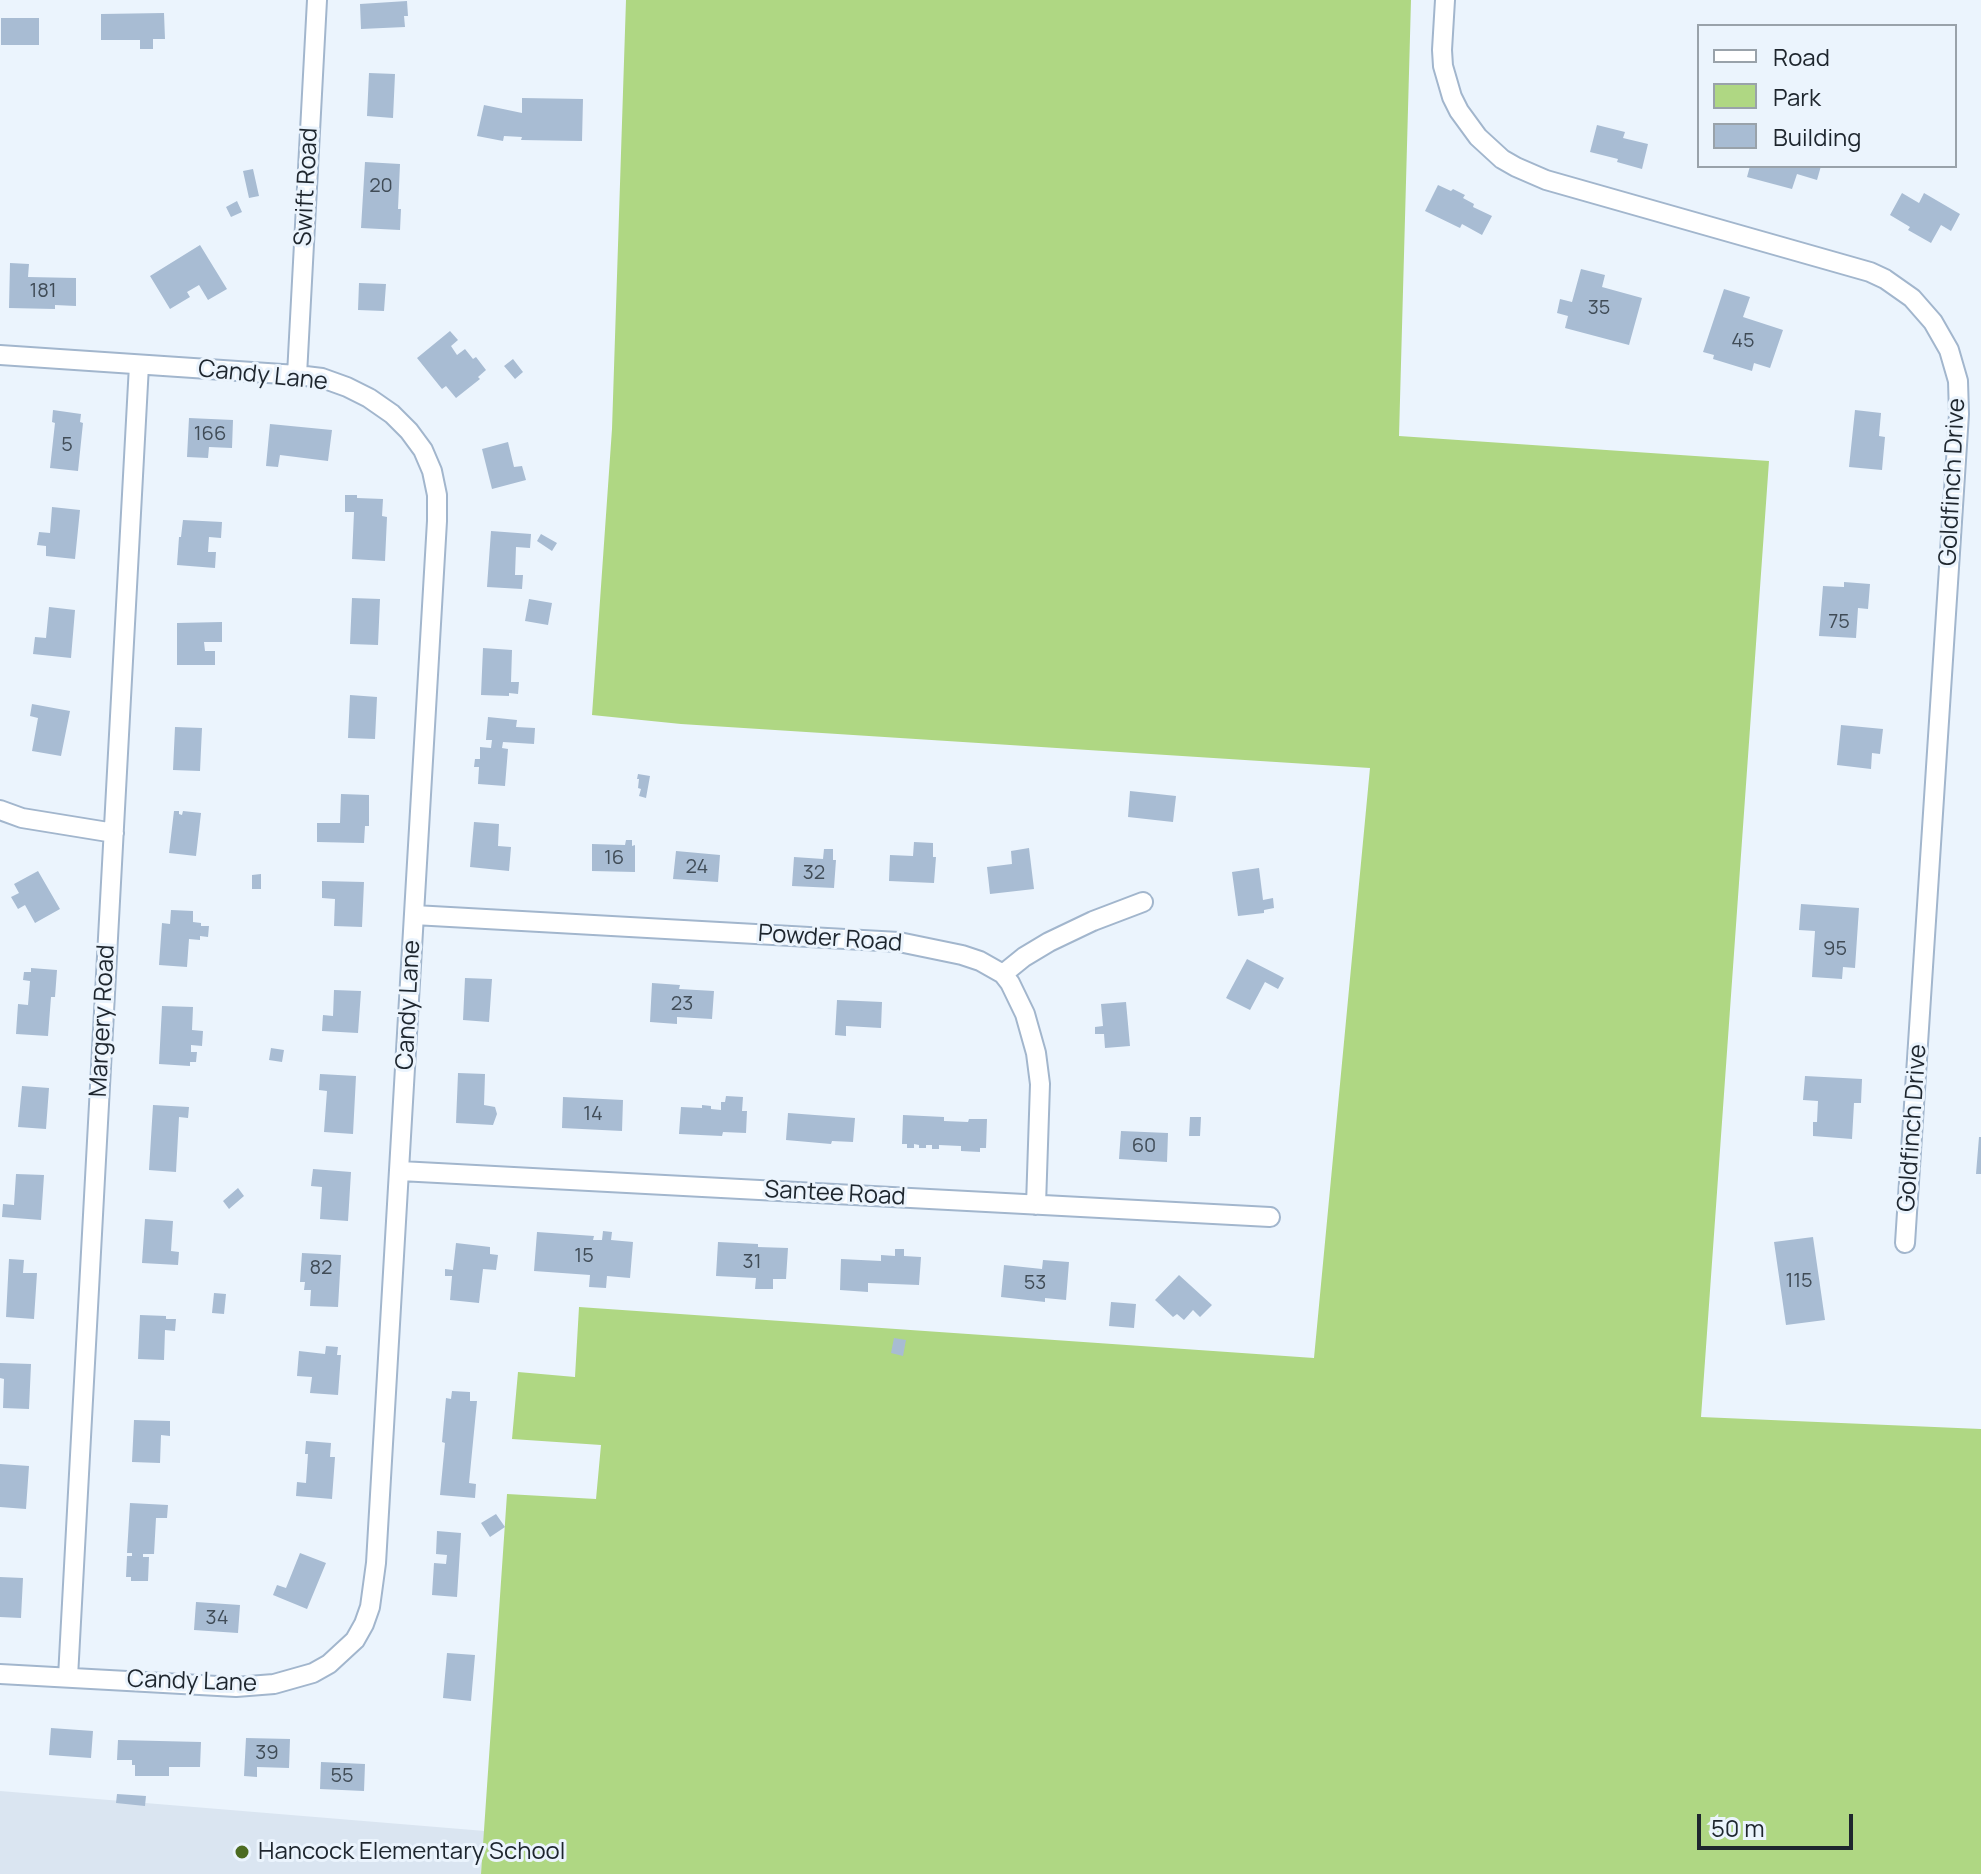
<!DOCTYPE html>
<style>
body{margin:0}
#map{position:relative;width:1981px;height:1874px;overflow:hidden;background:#ebf4fd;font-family:Manrope,sans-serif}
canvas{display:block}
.legend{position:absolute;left:1697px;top:24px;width:260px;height:144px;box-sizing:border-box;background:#ebf4fd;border:2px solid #99a2aa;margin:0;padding:10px 14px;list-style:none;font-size:24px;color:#1e262e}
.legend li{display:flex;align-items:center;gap:16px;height:40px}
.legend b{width:40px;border:2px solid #99a2aa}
.scale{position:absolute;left:1697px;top:1814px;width:156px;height:36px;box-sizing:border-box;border:4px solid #1e262e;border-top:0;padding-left:10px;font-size:24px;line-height:28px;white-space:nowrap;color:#1e262e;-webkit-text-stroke:6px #ebf4fd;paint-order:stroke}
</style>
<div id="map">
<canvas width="1981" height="1874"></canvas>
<ul class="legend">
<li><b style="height:10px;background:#fff"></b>Road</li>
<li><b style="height:22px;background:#afd783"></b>Park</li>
<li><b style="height:22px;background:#a8bcd3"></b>Building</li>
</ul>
<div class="scale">50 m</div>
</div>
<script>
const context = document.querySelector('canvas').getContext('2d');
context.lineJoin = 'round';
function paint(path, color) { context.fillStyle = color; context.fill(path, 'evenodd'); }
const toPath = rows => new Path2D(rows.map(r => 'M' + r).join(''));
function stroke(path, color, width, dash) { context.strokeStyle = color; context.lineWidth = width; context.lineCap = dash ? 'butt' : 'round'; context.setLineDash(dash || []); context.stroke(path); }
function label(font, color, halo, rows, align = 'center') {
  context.font = font + ' Manrope,sans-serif'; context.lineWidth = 6; context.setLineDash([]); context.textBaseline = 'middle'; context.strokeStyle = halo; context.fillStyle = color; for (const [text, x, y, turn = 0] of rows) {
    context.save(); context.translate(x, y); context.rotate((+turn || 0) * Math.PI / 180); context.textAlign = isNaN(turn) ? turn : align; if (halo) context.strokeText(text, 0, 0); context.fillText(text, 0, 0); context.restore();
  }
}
paint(toPath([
 [0,1791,485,1831,481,1874,0,1874]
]), '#dae5f1');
paint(toPath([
 [626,0,1411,0,1399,436,1769,461,1701,1417,1981,1429,1981,1874,481,1874,507,1494,596,1499,601,1445,512,1439,518,1372,575,1377,579,1307,1314,1358,1370,768,681,724,592,715,612,429]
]), '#afd783');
paint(toPath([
 [407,1,408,16,404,16,405,27,361,29,360,4],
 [164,13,165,39,153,39,153,49,140,49,140,40,101,40,101,14],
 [1,18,39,18,39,45,1,45],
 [369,73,395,74,393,118,367,116],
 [522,98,583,99,582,141,521,140,522,137,504,136,503,141,477,136,484,105,522,113],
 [1597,125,1625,132,1623,138,1648,144,1642,169,1617,162,1618,159,1590,152],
 [365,162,400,164,398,209,401,209,400,230,361,228],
 [1750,166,1821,166,1817,180,1797,174,1792,189,1747,177],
 [253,169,259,196,249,198,243,171],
 [1438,185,1451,191,1453,189,1465,195,1463,198,1474,204,1473,207,1492,216,1482,235,1462,224,1460,228,1425,211],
 [1902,193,1919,203,1924,193,1960,214,1951,231,1941,225,1931,243,1908,230,1910,227,1890,215],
 [237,201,242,212,231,217,226,207],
 [200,245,227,289,208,300,199,285,187,292,190,297,170,309,150,276],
 [10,263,29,264,28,277,76,278,76,306,55,305,55,309,9,308],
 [1581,269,1605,275,1602,287,1642,298,1629,345,1565,328,1568,316,1557,313,1560,299,1572,302],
 [359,283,386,284,384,311,358,310],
 [1724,289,1750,297,1743,317,1783,330,1770,368,1754,363,1752,371,1713,359,1714,355,1703,352],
 [450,331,458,340,451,346,457,355,465,349,473,359,476,357,486,370,478,377,480,379,456,398,446,386,442,389,417,358],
 [513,359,523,372,515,379,504,366],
 [53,410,81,414,80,422,83,423,78,471,50,468,55,423,52,422],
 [1855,410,1881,413,1879,436,1885,437,1882,470,1849,467],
 [189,418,233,420,232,448,209,447,208,458,187,457],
 [270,424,332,430,328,461,280,455,278,467,266,466],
 [508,442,514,467,522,466,526,480,492,489,482,449],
 [345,495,357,495,357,498,383,499,382,516,387,517,385,561,352,559,354,512,345,512],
 [52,507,80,510,75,559,46,556,46,546,37,545,39,532,50,533],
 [183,520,222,522,221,538,209,537,208,552,216,552,215,568,177,565,179,537,181,537],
 [491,531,531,534,530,548,516,547,515,575,523,575,522,589,487,587],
 [541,534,557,543,552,551,537,541],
 [1844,582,1870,584,1868,609,1858,608,1856,638,1819,636,1823,586,1844,587],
 [352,598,380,599,378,645,350,644],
 [529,599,552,603,548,625,525,621],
 [49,607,75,610,71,658,33,654,35,637,46,638],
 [222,622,222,642,204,642,205,651,215,651,215,665,177,665,177,623],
 [483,648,512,650,511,682,519,682,518,694,509,693,509,696,481,695],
 [350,695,377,697,375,739,348,738],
 [32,704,70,711,61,756,32,751,38,718,30,716],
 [488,717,517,720,516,727,535,728,534,744,503,742,502,748,508,749,505,786,478,784,479,767,474,767,475,759,480,759,480,747,491,748,492,740,486,740],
 [1841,725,1883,729,1880,754,1872,753,1871,769,1837,765],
 [175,727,202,728,200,771,173,770],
 [638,774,650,776,646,798,639,796,641,789,638,788,639,779,637,779],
 [1130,791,1176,796,1173,822,1128,817],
 [341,794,369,795,369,826,365,826,364,843,317,842,317,823,340,823],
 [174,811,179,811,179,814,182,815,183,811,201,813,196,856,169,853],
 [474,822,499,824,498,846,511,847,509,871,470,867],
 [626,840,632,840,632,846,635,845,635,872,592,871,592,844,625,845],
 [914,842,933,843,933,857,936,857,934,883,889,881,890,855,913,856],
 [1029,848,1034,889,990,894,987,867,1012,864,1011,851],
 [824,849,833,849,833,860,836,860,834,888,792,886,794,857,823,859],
 [676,851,720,855,718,882,673,879],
 [1259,868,1263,900,1273,898,1274,908,1264,910,1264,913,1238,916,1232,872],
 [38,871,60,909,35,923,25,905,18,909,11,897,19,893,14,884],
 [261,874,261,889,252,889,252,875],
 [322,881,364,882,362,927,334,926,335,899,322,898],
 [1801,904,1859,908,1855,968,1843,967,1842,979,1812,977,1815,931,1799,930],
 [171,910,193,911,193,922,201,923,201,926,209,926,208,937,200,936,200,940,189,939,187,967,159,965,162,923,170,924],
 [1247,959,1284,978,1278,989,1265,982,1250,1010,1226,998],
 [31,968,57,970,55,997,51,997,48,1036,16,1034,18,1004,28,1005,30,981,23,980,24,972,31,972],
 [465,978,492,979,489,1022,463,1020],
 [652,983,680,985,679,989,714,991,712,1019,677,1017,677,1024,650,1022],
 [334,990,361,991,358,1033,322,1031,323,1015,333,1016],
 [837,1000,882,1002,881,1028,846,1026,846,1036,835,1035],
 [1126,1002,1130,1046,1105,1048,1104,1034,1095,1034,1095,1027,1103,1026,1101,1004],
 [162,1006,193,1007,192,1030,203,1031,202,1046,191,1045,191,1052,197,1052,196,1062,190,1062,190,1066,159,1064],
 [271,1048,284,1050,282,1062,269,1060],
 [458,1073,485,1074,484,1105,495,1107,497,1114,493,1125,456,1123],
 [320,1074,356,1076,353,1134,324,1132,327,1091,319,1090],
 [1805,1076,1862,1079,1861,1103,1854,1103,1852,1139,1813,1136,1813,1122,1817,1122,1818,1101,1803,1100],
 [22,1086,49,1088,46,1129,18,1127],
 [726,1096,743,1097,742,1111,747,1111,746,1133,723,1132,722,1136,679,1134,681,1107,702,1108,702,1105,711,1106,711,1109,721,1110,721,1102,725,1102],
 [563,1097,623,1100,622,1131,562,1128],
 [153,1105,189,1107,188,1118,179,1117,176,1172,149,1170],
 [788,1113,855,1118,853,1142,832,1141,831,1144,786,1140],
 [903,1115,944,1117,944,1121,968,1122,969,1119,987,1119,986,1148,980,1148,980,1152,961,1151,961,1146,939,1145,939,1149,932,1149,932,1145,926,1145,926,1148,919,1148,919,1145,914,1144,914,1148,907,1148,907,1144,902,1144],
 [1190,1117,1201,1117,1200,1136,1189,1136],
 [1121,1131,1168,1133,1167,1162,1119,1159],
 [1979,1137,1981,1137,1981,1174,1976,1174],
 [313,1169,351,1172,348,1221,320,1219,322,1187,311,1186],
 [16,1174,44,1175,41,1220,2,1217,3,1204,14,1205],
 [238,1188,244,1196,229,1209,223,1201],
 [145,1219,173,1221,171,1251,179,1252,178,1265,142,1263],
 [603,1231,612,1232,611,1240,633,1242,630,1278,607,1276,606,1288,589,1287,590,1275,534,1271,537,1232,594,1236,593,1240,602,1240],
 [1813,1237,1825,1320,1786,1325,1774,1242],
 [718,1242,758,1244,758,1247,788,1248,786,1279,773,1279,773,1289,755,1289,756,1278,716,1276],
 [456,1243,490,1247,490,1254,498,1255,496,1270,483,1269,479,1303,450,1300,452,1276,445,1276,445,1269,453,1270],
 [895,1249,904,1249,904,1256,921,1257,919,1285,868,1283,868,1292,840,1290,841,1259,881,1261,881,1255,895,1256],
 [302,1253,341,1255,338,1307,310,1306,311,1290,304,1290,305,1282,300,1282],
 [9,1259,24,1260,23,1273,37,1273,34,1319,6,1317],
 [1043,1260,1069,1262,1066,1300,1045,1298,1045,1302,1001,1297,1004,1265,1042,1269],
 [1179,1275,1212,1305,1200,1317,1193,1310,1184,1320,1177,1314,1173,1317,1155,1300],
 [214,1293,226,1294,224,1314,212,1313],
 [1111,1302,1136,1304,1134,1328,1109,1326],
 [140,1315,166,1316,166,1319,176,1319,175,1331,165,1330,164,1360,138,1359],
 [894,1338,906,1340,903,1356,891,1353],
 [326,1346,338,1347,337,1355,341,1355,338,1395,310,1393,312,1377,297,1376,299,1351,325,1354],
 [0,1363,31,1364,29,1409,3,1408,4,1379,0,1378],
 [452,1391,470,1392,470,1401,477,1401,469,1483,476,1484,475,1498,440,1495,445,1443,442,1442,446,1398,451,1399],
 [134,1420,170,1421,170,1436,161,1435,160,1463,132,1462],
 [306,1441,331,1443,330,1457,335,1457,332,1499,296,1496,297,1482,306,1483,308,1454,305,1454],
 [0,1464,29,1466,26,1509,0,1507],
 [130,1503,168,1505,167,1518,156,1518,154,1554,143,1554,143,1557,149,1557,148,1581,131,1581,131,1577,126,1577,127,1556,132,1556,132,1553,127,1553],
 [496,1514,505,1527,490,1537,481,1523],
 [437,1531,461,1533,457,1597,432,1595,434,1563,446,1564,447,1555,436,1554],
 [300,1553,326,1563,307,1609,273,1595,277,1585,286,1588],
 [0,1577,23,1578,21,1618,0,1617],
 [196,1602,240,1605,238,1633,194,1630],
 [447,1653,475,1655,471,1701,443,1698],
 [51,1728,93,1731,91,1758,49,1755],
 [246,1738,290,1739,289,1768,257,1767,257,1777,244,1776],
 [118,1740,201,1742,200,1767,169,1767,169,1776,135,1776,135,1765,132,1765,132,1760,117,1760],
 [321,1762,365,1764,364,1791,320,1789],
 [117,1794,146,1796,145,1806,116,1803]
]), '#a8bcd3');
const street = toPath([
 [1445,0,1442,50,1443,66,1452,97,1459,111,1478,137,1502,159,1516,167,1546,180,1870,272,1885,279,1912,298,1933,322,1949,350,1958,381,1959,414,1905,1243],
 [0,355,297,375,322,378,347,387,369,398,392,414,409,431,423,450,432,471,437,495,437,521,376,1563,370,1607,364,1624,355,1640,329,1664,313,1673,274,1684,236,1687,0,1674],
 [297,375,317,0],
 [0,810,22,818,114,833],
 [414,915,899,942,962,955,980,961,1003,974,1010,983,1025,1014,1036,1053,1040,1084,1036,1205],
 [1003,974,1024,957,1049,942,1093,921,1143,902],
 [400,1171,1270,1217],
 [68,1677,139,365]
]);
stroke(street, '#a2b6cd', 22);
stroke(street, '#fff', 18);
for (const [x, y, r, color] of [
 [242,1852,8,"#4c6b21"]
]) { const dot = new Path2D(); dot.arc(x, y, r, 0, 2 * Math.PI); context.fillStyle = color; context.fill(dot); stroke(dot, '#ebf4fd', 3); }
label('20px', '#404c57', null, [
 ["20",381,186],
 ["181",43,291],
 ["35",1599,308],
 ["45",1743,341],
 ["166",210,434],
 ["5",67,445],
 ["75",1839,622],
 ["16",614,858],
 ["24",697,867],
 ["32",814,873],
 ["95",1835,949],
 ["23",682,1004],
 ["14",593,1114],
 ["60",1144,1146],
 ["15",584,1256],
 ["31",752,1262],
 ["82",321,1268],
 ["115",1799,1281],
 ["53",1035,1283],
 ["34",217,1618],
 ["39",267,1753],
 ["55",342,1776]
]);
label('24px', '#1e262e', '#ebf4fd', [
 ["Swift Road",307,187,-87],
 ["Candy Lane",263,376,6],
 ["Goldfinch Drive",1953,482,-87],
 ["Powder Road",830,939,4],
 ["Candy Lane",409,1005,-87],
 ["Margery Road",103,1021,-87],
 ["Goldfinch Drive",1913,1128,-86],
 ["Santee Road",835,1194,3],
 ["Candy Lane",192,1682,2]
]);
label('24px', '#1e262e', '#ebf4fd', [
 ["Hancock Elementary School",258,1852]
], 'left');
</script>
